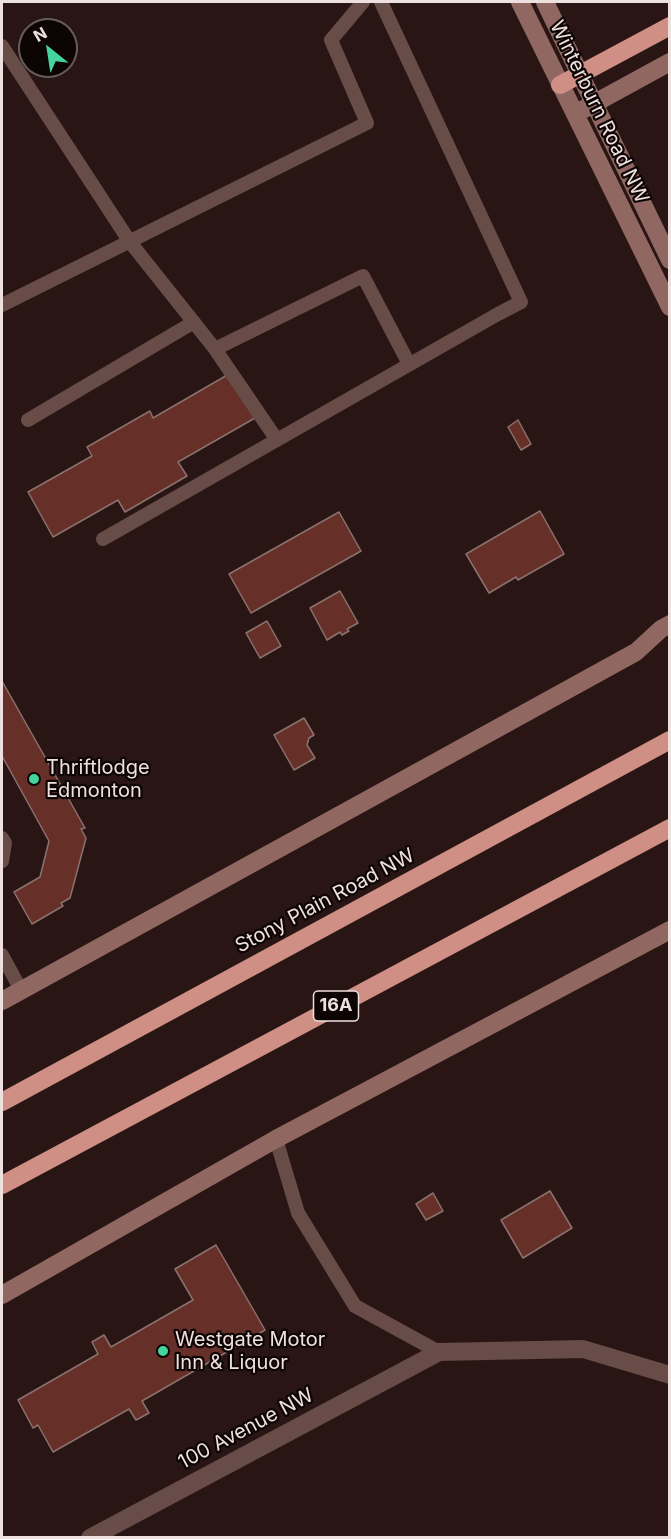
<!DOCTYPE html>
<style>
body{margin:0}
#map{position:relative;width:671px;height:1539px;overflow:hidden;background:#291614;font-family:Inter,sans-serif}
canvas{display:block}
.frame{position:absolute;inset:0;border:3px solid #eee0de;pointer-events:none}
.north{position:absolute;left:18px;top:18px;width:60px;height:60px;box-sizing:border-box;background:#0c0504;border:2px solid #665d5b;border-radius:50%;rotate:330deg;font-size:16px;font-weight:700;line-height:24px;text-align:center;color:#eee0de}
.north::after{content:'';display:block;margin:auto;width:21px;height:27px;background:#46d49e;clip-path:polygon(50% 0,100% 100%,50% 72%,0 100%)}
</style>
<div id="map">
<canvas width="671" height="1539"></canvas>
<div class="frame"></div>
<div class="north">N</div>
</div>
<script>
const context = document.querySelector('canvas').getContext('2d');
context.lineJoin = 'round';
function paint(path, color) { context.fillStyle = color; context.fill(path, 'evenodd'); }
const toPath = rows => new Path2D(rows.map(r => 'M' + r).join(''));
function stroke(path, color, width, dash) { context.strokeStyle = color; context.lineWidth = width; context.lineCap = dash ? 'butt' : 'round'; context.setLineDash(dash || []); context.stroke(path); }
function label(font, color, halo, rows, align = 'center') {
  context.font = font + ' Inter,sans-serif'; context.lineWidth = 4.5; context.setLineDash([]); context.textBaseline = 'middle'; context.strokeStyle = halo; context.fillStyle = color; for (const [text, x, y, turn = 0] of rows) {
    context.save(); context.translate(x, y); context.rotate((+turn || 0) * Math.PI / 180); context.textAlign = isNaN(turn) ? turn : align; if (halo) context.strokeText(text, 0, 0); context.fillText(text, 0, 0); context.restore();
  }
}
const building = toPath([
 [229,374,255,418,178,462,187,476,125,512,118,500,53,537,28,492,92,456,87,447,150,411,153,418,229,374],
 [518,420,531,444,521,450,508,427,518,420],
 [540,511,564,554,518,580,516,577,489,593,466,554,540,511],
 [339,512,361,551,251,613,229,574,339,512],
 [340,591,358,623,347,629,349,631,342,635,340,632,327,640,310,608,340,591],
 [267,621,281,646,260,658,246,633,267,621],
 [2,681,85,828,81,829,86,838,70,898,61,903,63,906,32,924,14,892,40,877,49,841,2,756,2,681],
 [304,718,314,735,309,738,307,745,315,758,294,770,274,735,304,718],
 [550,1191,572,1228,523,1258,501,1220,550,1191],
 [433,1193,443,1211,426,1220,416,1204,433,1193],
 [216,1245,265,1330,142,1401,149,1413,136,1420,129,1409,53,1452,38,1425,33,1428,18,1400,98,1354,92,1342,104,1335,111,1347,193,1300,175,1269,216,1245]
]);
paint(building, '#662f28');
stroke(building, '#8a726e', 1.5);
stroke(toPath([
 [2,46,130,242,215,349,363,276,409,364],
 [2,305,367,123,331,40,363,2],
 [215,349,277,440],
 [28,420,194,322],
 [103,539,498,314,521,302,381,2],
 [2,838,5,843,2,861],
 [2,955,21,990],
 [276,1139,298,1213,355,1306,439,1352]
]), '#674c48', 14);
stroke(toPath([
 [90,1538,439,1352,583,1349,670,1375]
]), '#674c48', 18);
stroke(toPath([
 [520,2,670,307],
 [545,2,670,260],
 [584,109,670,62],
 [2,1001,636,652,661,629,670,624],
 [2,1295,276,1139,670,930]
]), '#916761', 18);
stroke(toPath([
 [560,85,670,26],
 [2,1102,670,740],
 [2,1185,670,828]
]), '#d08f85', 18);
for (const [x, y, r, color] of [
 [34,779,6,"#46d49e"],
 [163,1351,6,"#46d49e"]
]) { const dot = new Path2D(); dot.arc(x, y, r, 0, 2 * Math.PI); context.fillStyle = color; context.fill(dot); stroke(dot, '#0c0504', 2); }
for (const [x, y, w] of [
 [336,1006,45]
]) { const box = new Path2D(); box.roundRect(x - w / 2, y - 15, w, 30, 4.5); context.fillStyle = '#0c0504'; context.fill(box); stroke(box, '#eee0de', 1.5); }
label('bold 18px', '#eee0de', null, [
 ["16A",336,1006]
]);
label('20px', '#eee0de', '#0c0504', [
 ["Winterburn Road NW",599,112,64],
 ["Stony Plain Road NW",325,901,-28],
 ["100 Avenue NW",246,1429,-28]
]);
label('20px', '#eee0de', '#0c0504', [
 ["Thriftlodge",46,768],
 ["Edmonton",46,791],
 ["Westgate Motor",175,1340],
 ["Inn & Liquor",175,1363]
], 'left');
</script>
